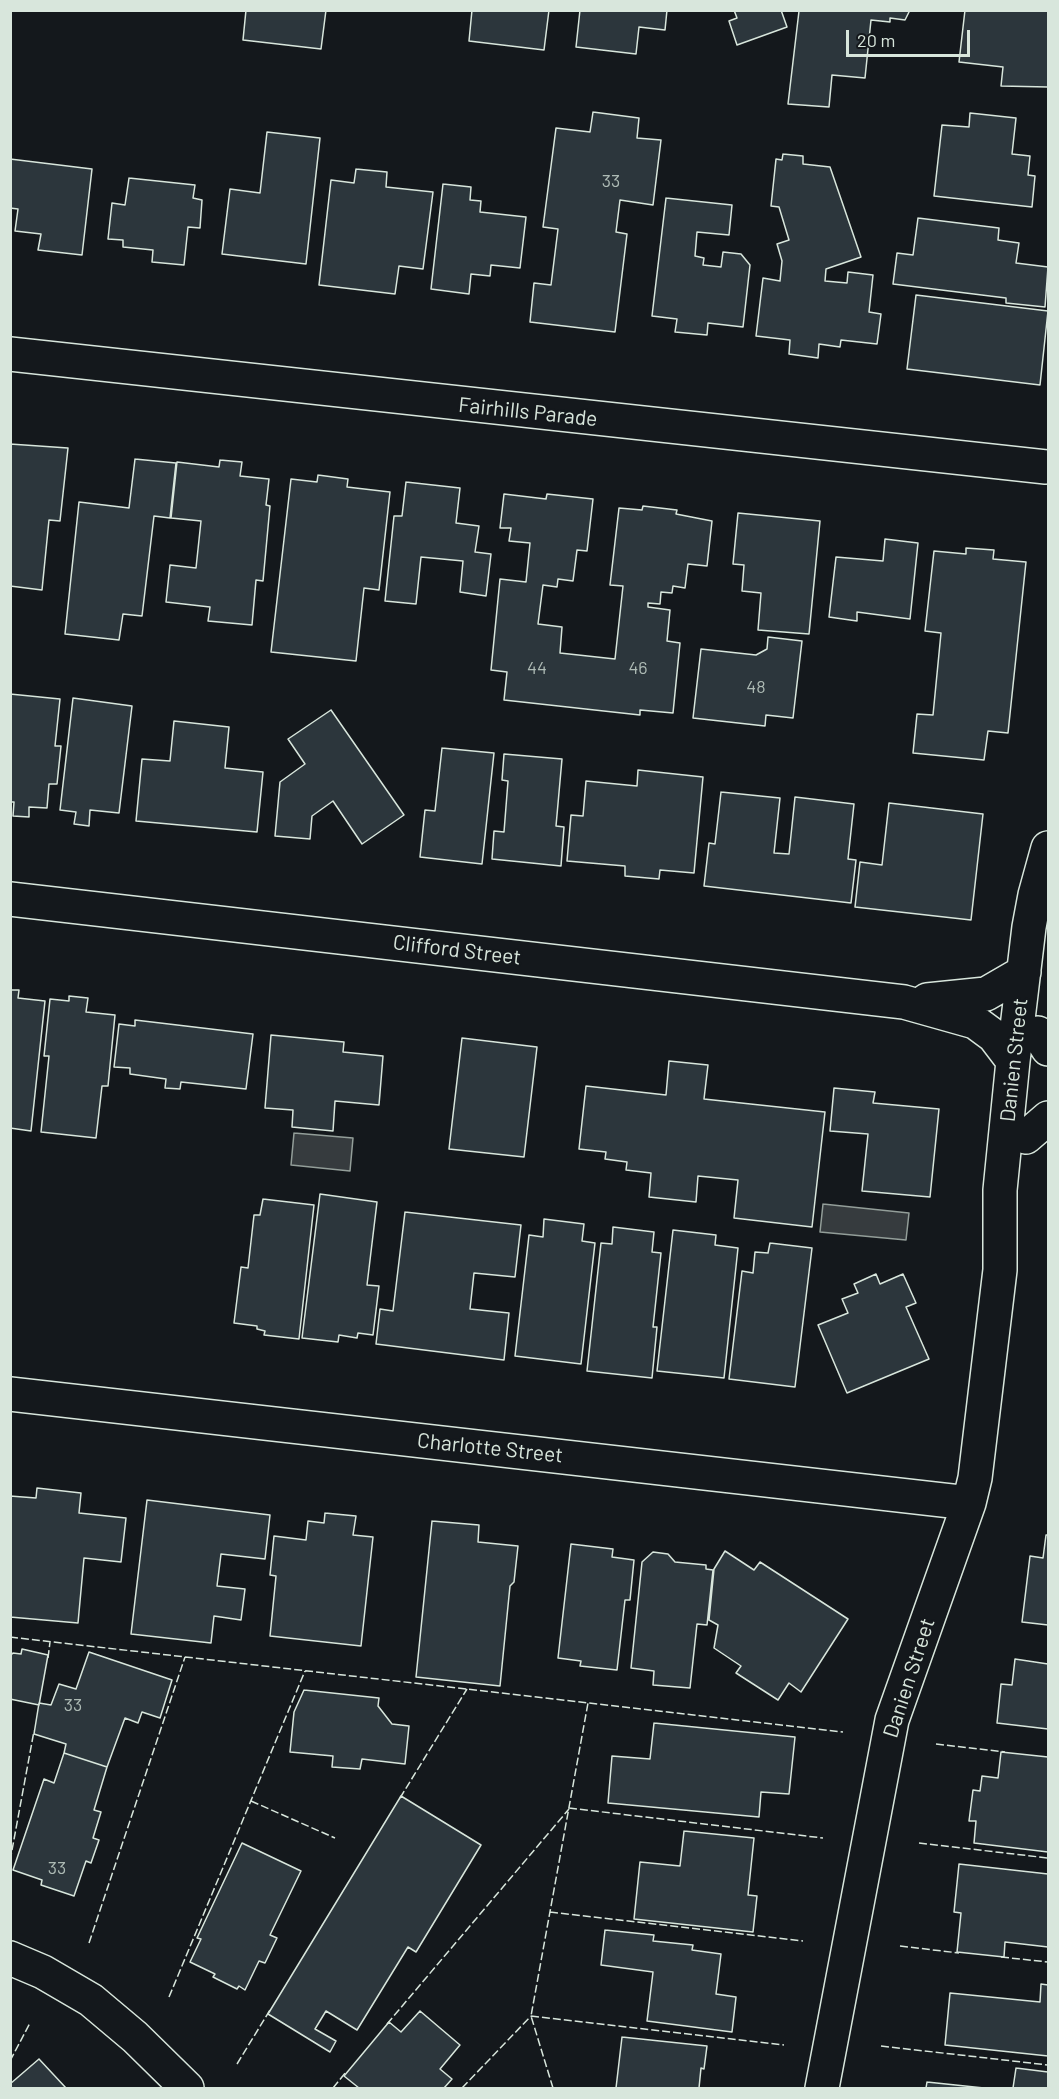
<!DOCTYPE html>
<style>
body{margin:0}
#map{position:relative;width:1059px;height:2099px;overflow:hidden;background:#14181c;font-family:Barlow,sans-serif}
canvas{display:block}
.frame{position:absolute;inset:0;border:12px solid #d8e6dc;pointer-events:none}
.scale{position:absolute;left:846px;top:30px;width:124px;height:27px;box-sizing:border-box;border:3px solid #d8e6dc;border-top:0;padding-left:8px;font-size:18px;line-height:21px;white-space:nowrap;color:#d8e6dc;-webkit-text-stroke:4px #14181c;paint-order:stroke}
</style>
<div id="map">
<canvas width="1059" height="2099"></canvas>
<div class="frame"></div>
<div class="scale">20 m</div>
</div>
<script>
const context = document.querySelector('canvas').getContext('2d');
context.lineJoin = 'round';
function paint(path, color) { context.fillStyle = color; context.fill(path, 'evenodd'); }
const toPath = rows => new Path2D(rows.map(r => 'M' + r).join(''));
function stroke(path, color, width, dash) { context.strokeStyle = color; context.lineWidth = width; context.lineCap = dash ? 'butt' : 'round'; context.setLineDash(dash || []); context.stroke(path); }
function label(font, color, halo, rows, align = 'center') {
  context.font = font + ' Barlow,sans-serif'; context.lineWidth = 4.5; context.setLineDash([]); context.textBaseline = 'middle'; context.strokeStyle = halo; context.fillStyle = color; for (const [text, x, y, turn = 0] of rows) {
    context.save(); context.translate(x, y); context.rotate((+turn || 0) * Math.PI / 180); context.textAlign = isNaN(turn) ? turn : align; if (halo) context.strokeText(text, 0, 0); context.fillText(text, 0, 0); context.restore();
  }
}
const water = toPath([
 [294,1133,353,1138,350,1171,291,1165,294,1133],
 [823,1204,909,1213,906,1240,820,1232,823,1204]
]);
paint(water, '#363b3e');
stroke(water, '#939e99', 1.5);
const building = toPath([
 [246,10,326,10,321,49,243,40,246,10],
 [472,10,549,10,544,50,469,41,472,10],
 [580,10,667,10,665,30,639,27,636,54,576,47,580,10],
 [734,10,781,10,787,27,737,45,729,21,737,18,734,10],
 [910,10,905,20,890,18,890,22,871,20,865,78,832,75,829,107,788,104,799,11,910,10],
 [965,10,1048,10,1048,87,1001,86,1003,67,959,62,965,10],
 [593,112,639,118,637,138,661,140,653,205,620,200,616,232,627,234,615,332,530,322,534,283,551,285,558,229,543,227,556,128,590,132,593,112],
 [970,113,1016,118,1012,154,1030,156,1028,175,1035,176,1032,207,934,196,942,125,969,127,970,113],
 [267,132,320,138,306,264,222,254,230,189,260,193,267,132],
 [783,154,803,156,803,164,830,167,861,257,826,269,825,281,847,283,848,272,873,275,869,312,881,314,877,344,841,340,840,347,819,344,818,358,789,354,790,340,756,336,763,278,780,281,782,261,777,244,789,240,779,207,771,206,776,159,782,160,783,154],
 [10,159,92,169,82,255,38,250,41,234,15,231,18,209,10,208,10,159],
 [356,169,387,172,386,187,433,192,423,269,399,266,395,294,319,285,331,180,354,183,356,169],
 [129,178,195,185,193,198,202,200,200,228,188,227,184,265,152,262,153,250,123,247,123,240,108,239,112,203,125,205,129,178],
 [443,184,471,187,470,200,481,201,480,212,526,217,520,268,491,265,490,276,471,274,469,294,431,289,443,184],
 [666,198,732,205,729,235,697,232,695,256,704,258,703,265,721,267,723,252,741,254,750,265,743,327,708,323,707,335,675,332,677,319,652,316,666,198],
 [918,218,999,228,998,240,1019,243,1016,263,1048,267,1045,307,1006,303,1006,298,893,284,897,253,913,255,918,218],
 [916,295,1048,311,1040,385,907,369,916,295],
 [10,444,68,448,60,521,49,520,42,590,10,586,10,444],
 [135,459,176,463,170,518,154,516,142,616,123,614,119,640,65,634,79,502,129,508,135,459],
 [220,460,242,462,240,476,269,479,266,505,270,506,263,581,256,580,252,625,208,621,210,607,166,602,170,565,196,568,201,521,171,518,177,462,219,467,220,460],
 [318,475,348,479,347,487,390,492,379,590,364,588,356,661,271,652,291,479,317,482,318,475],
 [406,482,460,488,456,523,479,526,475,552,491,554,486,596,460,592,463,561,421,557,416,604,385,601,394,516,402,516,406,482],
 [504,494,546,499,547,494,593,499,587,551,577,550,573,581,558,579,557,587,543,585,538,624,562,627,560,653,615,659,623,586,610,585,619,508,642,510,643,506,677,510,676,514,712,521,707,566,688,564,685,588,673,586,672,593,661,592,660,604,648,603,648,607,670,610,667,641,680,643,673,713,640,710,640,715,504,700,507,672,491,670,500,579,526,582,530,543,509,541,511,528,500,528,504,494],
 [738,513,820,521,809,634,758,630,761,593,742,591,744,565,733,564,738,513],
 [885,539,918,543,910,619,857,612,857,621,829,617,836,557,883,561,885,539],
 [966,548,994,550,993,559,1026,562,1008,733,988,731,984,760,913,753,917,714,933,715,941,633,925,631,934,551,966,554,966,548],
 [768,637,802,641,793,718,766,715,765,726,693,718,701,649,756,655,767,649,768,637],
 [10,694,60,699,55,746,61,746,57,784,49,784,47,808,29,807,29,817,13,816,14,802,10,802,10,694],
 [73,698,132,706,119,813,90,810,89,826,74,824,76,812,60,810,73,698],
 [331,710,404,815,362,844,333,801,312,816,310,839,275,836,280,782,305,764,288,739,331,710],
 [174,721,229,727,225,768,263,772,257,832,136,821,142,759,170,761,174,721],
 [442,748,494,753,482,864,420,857,425,810,435,811,442,748],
 [504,754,562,759,556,826,564,827,561,866,492,859,494,831,504,832,508,781,502,780,504,754],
 [638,770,703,777,694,873,660,870,659,879,625,876,625,866,567,861,571,815,583,816,586,781,637,786,638,770],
 [721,792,780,798,774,853,789,854,795,797,854,804,848,859,856,860,851,903,704,886,709,843,715,844,721,792],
 [889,803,983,814,971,920,855,907,860,862,882,865,889,803],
 [10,990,19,990,18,998,45,1001,31,1131,10,1128,10,990],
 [69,996,88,998,86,1012,115,1015,108,1086,102,1086,96,1138,41,1132,49,1056,44,1056,50,999,69,1001,69,996],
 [135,1020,253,1034,246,1089,181,1082,180,1089,165,1088,166,1079,130,1074,130,1068,114,1067,119,1024,135,1026,135,1020],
 [271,1035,344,1042,343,1052,383,1056,379,1105,335,1101,333,1131,292,1127,293,1110,265,1108,271,1035],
 [462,1038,537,1047,524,1157,449,1149,462,1038],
 [669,1061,708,1065,704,1099,825,1112,812,1227,734,1218,738,1180,698,1176,696,1202,649,1197,651,1173,626,1170,627,1162,605,1159,606,1152,579,1149,586,1086,666,1095,669,1061],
 [834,1088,875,1092,873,1103,939,1109,930,1197,862,1191,868,1134,830,1131,834,1088],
 [320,1194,377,1202,367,1285,379,1286,373,1335,358,1333,357,1338,339,1335,338,1342,302,1338,320,1194],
 [263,1199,314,1205,299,1339,264,1335,265,1331,257,1329,257,1326,234,1323,241,1267,248,1268,254,1215,260,1215,263,1199],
 [405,1212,521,1225,515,1277,474,1273,470,1309,509,1313,504,1360,376,1344,380,1309,393,1311,405,1212],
 [544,1219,584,1224,582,1241,595,1243,581,1364,515,1356,529,1235,543,1237,544,1219],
 [613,1227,654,1232,652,1252,661,1253,653,1327,657,1327,652,1378,587,1371,601,1243,612,1244,613,1227],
 [673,1230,716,1235,715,1245,738,1248,724,1378,657,1371,673,1230],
 [770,1243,812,1248,795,1387,729,1379,742,1271,753,1273,755,1252,768,1253,770,1243],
 [876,1274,880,1284,903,1274,916,1303,906,1307,929,1359,847,1393,818,1325,848,1313,842,1299,858,1293,854,1284,876,1274],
 [37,1488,81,1493,79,1513,126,1518,121,1562,84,1558,78,1623,10,1617,10,1496,36,1498,37,1488],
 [147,1500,270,1515,265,1559,221,1554,217,1586,245,1589,241,1620,214,1616,211,1643,131,1634,147,1500],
 [325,1513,356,1516,353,1535,373,1537,361,1646,270,1636,276,1576,270,1575,274,1536,306,1540,308,1521,324,1523,325,1513],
 [432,1521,479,1525,478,1542,518,1546,514,1582,510,1586,500,1686,416,1677,432,1521],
 [1046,1535,1048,1535,1048,1625,1022,1622,1030,1556,1043,1558,1046,1535],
 [571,1544,613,1549,612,1557,634,1560,630,1600,625,1600,617,1670,580,1666,581,1661,558,1658,571,1544],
 [725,1551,754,1570,760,1562,848,1619,801,1692,789,1683,778,1700,736,1673,741,1666,714,1648,718,1625,709,1620,714,1569,725,1551],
 [653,1552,668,1554,675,1562,706,1565,706,1569,713,1570,707,1625,697,1624,690,1688,653,1685,654,1671,631,1668,642,1562,653,1552],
 [22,1649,48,1655,39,1705,10,1699,10,1656,13,1653,21,1654,22,1649],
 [89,1652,172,1680,160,1718,142,1712,138,1723,125,1718,107,1767,64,1753,66,1744,34,1734,39,1703,51,1705,59,1684,76,1689,89,1652],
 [1015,1659,1048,1664,1048,1729,997,1723,1001,1684,1012,1685,1015,1659],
 [304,1690,379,1698,378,1706,392,1724,409,1726,405,1764,362,1759,360,1769,332,1767,333,1756,290,1752,294,1712,304,1690],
 [654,1723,795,1737,789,1794,761,1792,759,1817,608,1803,612,1756,650,1759,654,1723],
 [1001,1752,1048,1757,1048,1852,974,1843,976,1821,969,1821,973,1790,980,1791,982,1776,998,1778,1001,1752],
 [64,1753,107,1767,94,1810,101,1812,93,1838,99,1840,91,1863,86,1861,74,1896,41,1885,42,1880,13,1870,44,1779,54,1783,64,1753],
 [401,1796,481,1845,416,1952,408,1947,357,2030,326,2011,315,2029,336,2041,330,2052,268,2014,401,1796],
 [684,1831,754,1838,748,1895,757,1896,753,1932,634,1919,640,1862,680,1866,684,1831],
 [242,1843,301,1871,270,1935,277,1938,265,1963,259,1961,245,1990,239,1986,237,1989,213,1977,215,1974,190,1962,201,1939,197,1938,242,1843],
 [959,1864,1048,1874,1048,1947,1005,1942,1004,1957,957,1952,961,1913,954,1912,959,1864],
 [605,1930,654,1935,653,1941,693,1945,692,1950,721,1954,716,1994,736,1997,732,2032,647,2021,653,1972,601,1965,605,1930],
 [1041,1984,1048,1985,1048,2056,945,2045,950,1993,1040,2002,1041,1984],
 [420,2011,460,2045,440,2069,452,2079,444,2088,359,2088,344,2076,389,2022,401,2032,420,2011],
 [622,2037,707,2046,704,2069,701,2068,699,2088,616,2088,622,2037],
 [39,2059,66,2088,10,2088,10,2084,39,2059],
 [1016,2068,1048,2072,1048,2088,1013,2088,1016,2068],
 [927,2082,984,2088,926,2088,927,2082]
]);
paint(building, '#2c363c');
stroke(building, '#d8e6dc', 1.5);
const street = toPath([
 [10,354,1046,467],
 [10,899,904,1002,975,1022,994,1036,1013,1061],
 [927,1000,986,994,1024,972],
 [1038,1033,1048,1049],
 [1026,1137,1048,1118],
 [10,1394,969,1503],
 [10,1958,43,1972,91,2000,135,2037,187,2088],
 [822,2088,892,1720,969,1503,975,1478,1000,1270,1000,1190,1013,1061,1029,927,1035,895,1048,848]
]);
stroke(street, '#d8e6dc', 36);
stroke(street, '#14181c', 33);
stroke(toPath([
 [10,1637,843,1732],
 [48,1658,50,1642],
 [936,1744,1005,1752],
 [400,1798,467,1689],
 [251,1801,335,1838],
 [569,1808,823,1838],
 [919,1843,1048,1858],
 [10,1861,34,1731],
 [550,1912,803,1941],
 [89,1943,185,1657],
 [900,1946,959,1953],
 [1001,1957,1048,1962],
 [169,1997,305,1671],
 [531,2016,784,2045],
 [387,2024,569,1809],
 [881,2046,1048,2065],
 [10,2061,30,2023],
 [237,2064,270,2010],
 [333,2088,346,2072],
 [462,2088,531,2016],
 [553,2088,531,2016,588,1703]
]), '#d8e6dc', 1.5, [8, 3]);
label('18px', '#adbab4', null, [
 ["33",611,181],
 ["44",537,668],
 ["46",638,668],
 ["48",756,687],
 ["33",73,1705],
 ["33",57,1868]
]);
label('21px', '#d8e6dc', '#14181c', [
 ["Fairhills Parade",528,412,6],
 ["Clifford Street",457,950,7],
 ["Danien Street",1014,1060,-84],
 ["Charlotte Street",490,1448,6],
 ["Danien Street",909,1678,-72]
]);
</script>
